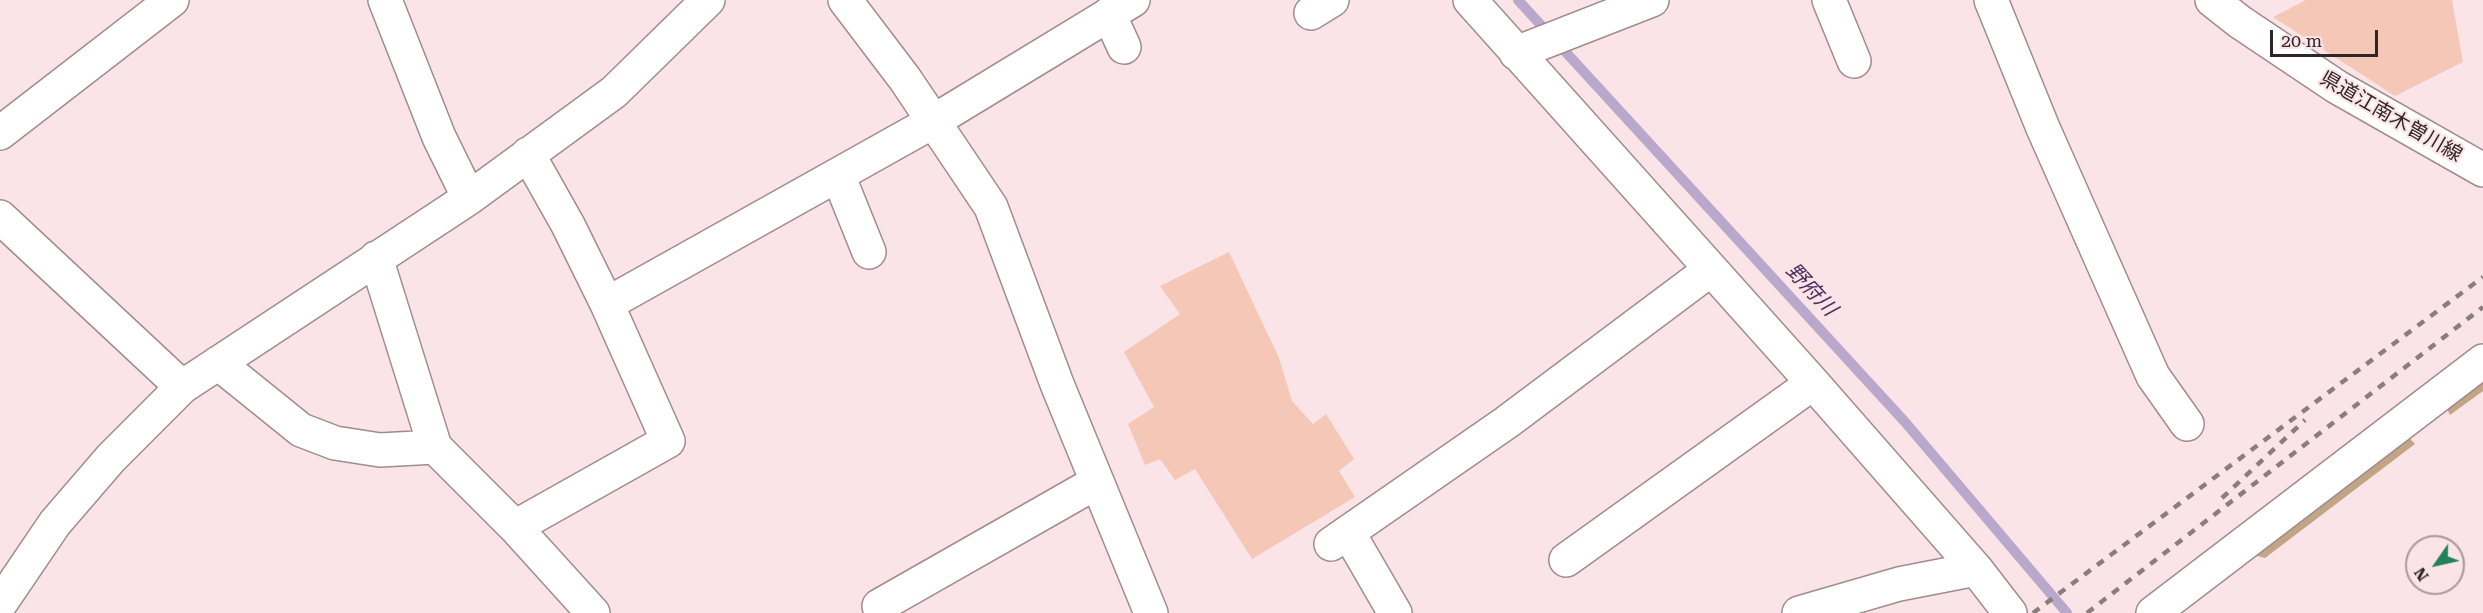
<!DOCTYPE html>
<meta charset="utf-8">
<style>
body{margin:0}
#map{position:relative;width:2483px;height:613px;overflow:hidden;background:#fbe4e7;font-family:"Roboto Serif",serif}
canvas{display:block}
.north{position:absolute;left:2405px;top:535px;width:60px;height:60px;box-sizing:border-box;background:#fbe4e7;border:2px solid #a9989a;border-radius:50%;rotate:236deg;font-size:16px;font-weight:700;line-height:24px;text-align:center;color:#2f2627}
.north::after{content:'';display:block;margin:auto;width:21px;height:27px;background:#22835b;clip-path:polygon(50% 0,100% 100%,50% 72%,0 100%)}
.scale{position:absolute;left:2270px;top:30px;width:108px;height:27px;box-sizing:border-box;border:3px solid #2f2627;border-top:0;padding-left:8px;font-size:18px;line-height:21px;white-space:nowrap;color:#2f2627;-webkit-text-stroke:4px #fbe4e7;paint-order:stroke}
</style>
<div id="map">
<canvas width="2483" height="613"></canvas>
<div class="north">N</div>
<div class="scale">20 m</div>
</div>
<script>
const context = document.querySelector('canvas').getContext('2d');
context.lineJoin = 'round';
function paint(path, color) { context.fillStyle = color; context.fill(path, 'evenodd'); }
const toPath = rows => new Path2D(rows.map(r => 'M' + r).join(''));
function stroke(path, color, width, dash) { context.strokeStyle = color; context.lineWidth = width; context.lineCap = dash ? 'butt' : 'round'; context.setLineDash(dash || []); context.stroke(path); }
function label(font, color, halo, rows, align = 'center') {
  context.font = font + ' "Roboto Serif","Noto Sans JP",serif'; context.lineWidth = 4.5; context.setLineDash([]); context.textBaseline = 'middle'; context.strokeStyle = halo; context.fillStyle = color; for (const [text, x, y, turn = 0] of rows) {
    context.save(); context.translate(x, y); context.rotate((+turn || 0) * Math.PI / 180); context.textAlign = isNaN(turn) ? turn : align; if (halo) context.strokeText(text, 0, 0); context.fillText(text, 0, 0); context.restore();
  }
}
paint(toPath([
 [2483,361,2483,391,2450,415,2440,394],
 [2398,426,2415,444,2265,558,2235,550]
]), '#c2a585');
stroke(toPath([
 [1518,0,1905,422,2067,613]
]), '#baa7cc', 10);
paint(toPath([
 [2306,0,2452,0,2463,62,2395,96,2273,17],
 [1229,252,1279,358,1292,401,1313,424,1326,414,1354,459,1339,471,1355,497,1252,559,1195,469,1175,480,1160,459,1145,465,1128,424,1154,407,1124,352,1180,314,1160,286]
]), '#f4c7b7');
const street = toPath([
 [385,0,439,137,469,198],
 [845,0,905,79,991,207,1057,384,1151,613],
 [1470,0,1813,383,1976,569,2010,613],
 [1829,0,1854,61],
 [1991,0,2043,128,2153,376,2187,424],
 [1311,13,1332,0],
 [1109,14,1124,47],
 [1516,53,1652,0],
 [0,133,172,0],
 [838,175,869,252],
 [0,217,182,387],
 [376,258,435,447,515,527,593,613],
 [607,304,934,121,1133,0],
 [218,363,301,430,335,443,380,450,435,447],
 [515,527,668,441,607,304,568,225,528,154],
 [1348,532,1395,613],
 [1331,544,1507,422,1710,270],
 [1566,560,1813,383],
 [0,604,55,523,111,458,182,387,469,198,614,92,708,0],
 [879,606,1097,482],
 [1799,613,1899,584,1976,569],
 [2153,613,2483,361]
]);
const secondary = toPath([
 [2212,0,2240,22,2337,87,2483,170]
]);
stroke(street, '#a08c8e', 36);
stroke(secondary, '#a08c8e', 36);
stroke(street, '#fff', 33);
stroke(secondary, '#fff', 33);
stroke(toPath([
 [2222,498,2305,420],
 [2033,613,2483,277],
 [2087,613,2483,307]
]), '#8b7c7e', 4.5, [8, 8]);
label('20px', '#2f2627', '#fbe4e7', [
 ["県道江南木曽川線",2391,117,30]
]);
label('italic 21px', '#4b3060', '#fbe4e7', [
 ["野府川",1811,290,47]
]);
</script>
